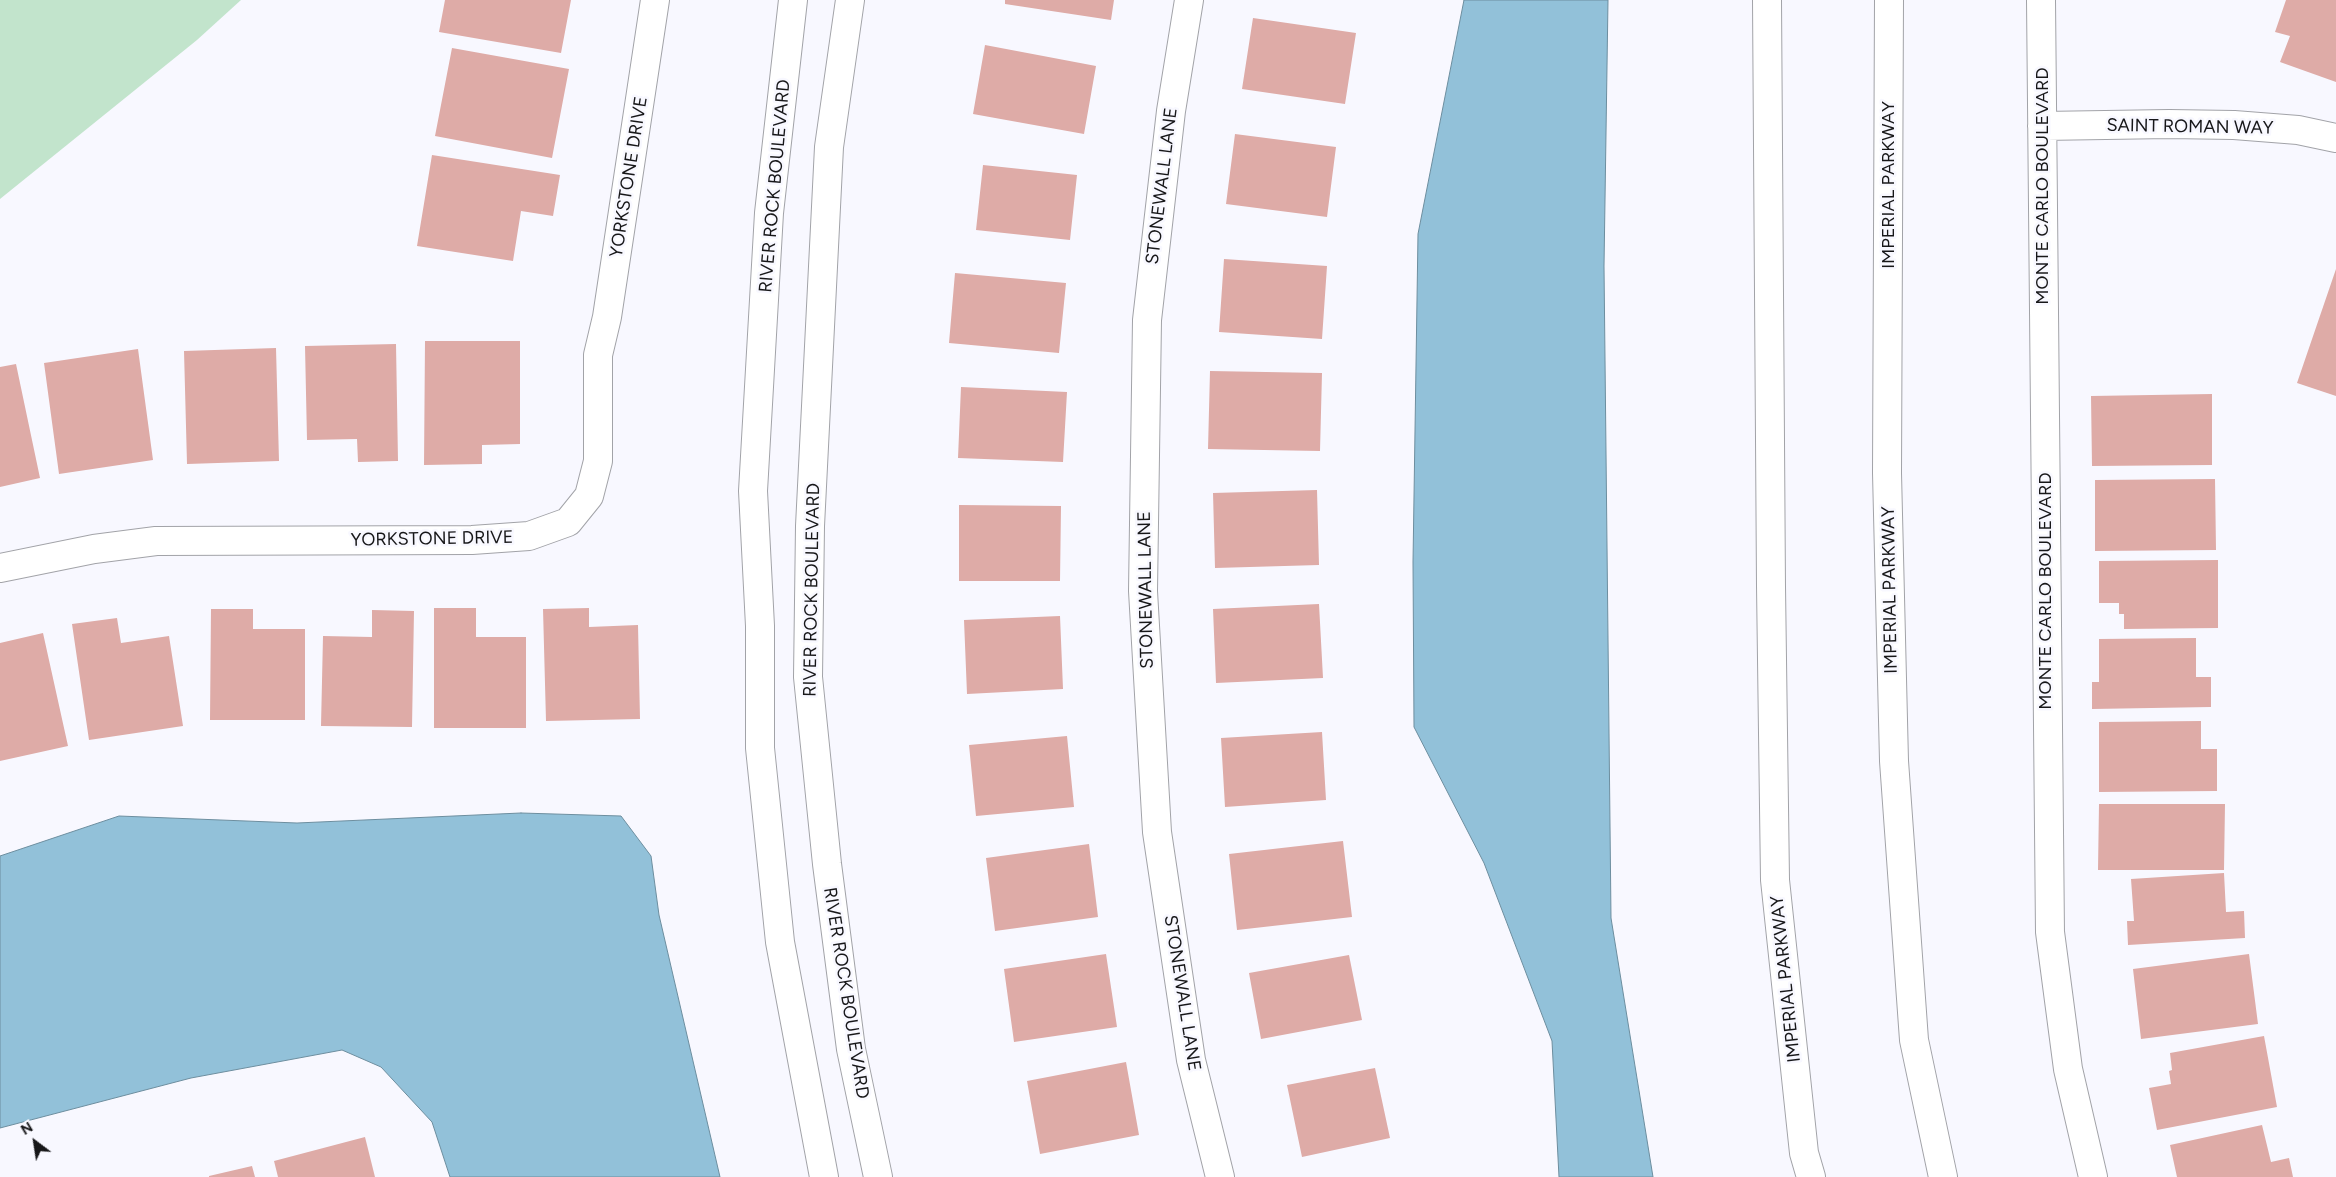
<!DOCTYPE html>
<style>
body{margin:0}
#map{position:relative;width:2336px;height:1177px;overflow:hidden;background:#f8f8ff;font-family:Figtree,sans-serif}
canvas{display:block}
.north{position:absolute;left:10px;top:1117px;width:50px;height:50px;-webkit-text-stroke:4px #f8f8ff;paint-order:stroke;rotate:329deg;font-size:14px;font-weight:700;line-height:20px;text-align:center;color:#171719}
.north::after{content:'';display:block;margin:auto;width:18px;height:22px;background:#171719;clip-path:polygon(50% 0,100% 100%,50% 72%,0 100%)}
</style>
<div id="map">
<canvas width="2336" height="1177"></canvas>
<div class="north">N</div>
</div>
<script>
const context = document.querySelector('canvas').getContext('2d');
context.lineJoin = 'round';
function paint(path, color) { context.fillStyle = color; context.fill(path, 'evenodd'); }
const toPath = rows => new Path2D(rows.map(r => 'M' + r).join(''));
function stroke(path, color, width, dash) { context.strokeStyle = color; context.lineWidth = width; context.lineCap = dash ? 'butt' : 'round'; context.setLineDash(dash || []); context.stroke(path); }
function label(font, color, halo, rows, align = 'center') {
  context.font = font + ' Figtree,sans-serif'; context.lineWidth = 5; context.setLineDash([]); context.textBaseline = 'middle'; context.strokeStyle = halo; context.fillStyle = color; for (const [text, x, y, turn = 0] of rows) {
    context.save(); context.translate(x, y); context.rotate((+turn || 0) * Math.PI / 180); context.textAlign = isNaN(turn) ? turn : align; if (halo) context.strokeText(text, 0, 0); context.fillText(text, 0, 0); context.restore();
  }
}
paint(toPath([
 [0,0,241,0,197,40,0,199]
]), '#c2e4cc');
const water = toPath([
 [1464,0,1608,0,1604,266,1611,918,1653,1177,1559,1177,1552,1041,1484,863,1414,727,1413,562,1418,234,1464,0],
 [521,813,621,816,651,856,659,915,720,1177,450,1177,432,1122,381,1067,342,1050,191,1078,0,1128,0,856,119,816,297,823,521,813]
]);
paint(water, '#92c1d9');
stroke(water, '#6d8e9f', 1);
paint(toPath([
 [445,0,571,0,561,53,439,32],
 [1005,0,1114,0,1111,20,1005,4],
 [2286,0,2336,0,2336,82,2280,62,2290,36,2275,32],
 [1253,18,1356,33,1345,104,1242,89],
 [985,45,1096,66,1084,134,973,114],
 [452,48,569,69,552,158,435,136],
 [1235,134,1336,147,1327,217,1226,204],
 [432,155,560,175,553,216,521,211,513,261,417,246],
 [983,165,1077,175,1070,240,976,230],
 [1224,259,1327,266,1322,339,1219,332],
 [2336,269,2336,396,2297,383],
 [955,273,1066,283,1059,353,949,343],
 [425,341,520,341,520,444,482,445,482,464,424,465],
 [396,344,398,461,358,462,357,439,307,440,305,346],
 [276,348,279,461,187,464,184,351],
 [138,349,153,460,59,474,44,363],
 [16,364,40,478,0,487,0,367],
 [1210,371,1322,373,1320,451,1208,449],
 [961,387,1067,392,1063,462,958,458],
 [2212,394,2212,465,2092,466,2091,396],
 [2215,479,2216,550,2095,551,2095,480],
 [1317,490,1319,565,1215,568,1213,493],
 [959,505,1061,506,1060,581,959,581],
 [2218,560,2218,628,2124,629,2124,614,2119,614,2119,603,2099,603,2099,561],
 [1319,604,1323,678,1216,683,1213,609],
 [434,608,476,608,476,637,526,637,526,728,434,728],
 [589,608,589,627,638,625,640,719,546,721,543,609],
 [211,609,253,609,253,629,305,629,305,720,210,720],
 [372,610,414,611,412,727,321,726,323,636,372,637],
 [1060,616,1063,689,967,694,964,620],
 [117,618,121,643,169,636,183,726,89,740,72,624],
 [43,633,68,746,0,761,0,643],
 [2196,638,2196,677,2211,677,2211,707,2092,709,2092,682,2099,682,2099,639],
 [2201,721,2201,749,2217,749,2217,791,2099,792,2099,722],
 [1322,732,1326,800,1225,807,1221,738],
 [1067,736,1074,807,976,816,969,745],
 [2099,804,2225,804,2224,870,2098,870],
 [1343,841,1352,917,1237,930,1229,854],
 [1089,844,1098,917,995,931,986,858],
 [2224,873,2226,912,2244,911,2245,938,2128,945,2127,921,2134,921,2131,879],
 [1106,954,1117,1027,1014,1042,1004,969],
 [2249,954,2258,1024,2141,1039,2133,969],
 [1349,955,1362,1020,1261,1039,1249,973],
 [2264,1036,2277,1107,2157,1130,2149,1088,2171,1084,2169,1071,2172,1070,2170,1053],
 [1126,1062,1139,1135,1040,1154,1027,1081],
 [1375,1068,1390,1138,1302,1157,1287,1085],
 [2262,1125,2271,1162,2289,1158,2293,1177,2177,1177,2170,1145],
 [365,1137,375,1177,278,1177,274,1161],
 [252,1166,255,1177,209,1177,209,1176]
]), '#deaba7');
const street = toPath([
 [793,0,769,213,753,491,760,626,760,748,780,942,824,1177],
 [850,0,829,147,810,526,808,677,827,864,851,1049,878,1177],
 [1189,0,1171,111,1147,320,1143,591,1157,832,1191,1060,1220,1177],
 [2041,0,2050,932,2068,1069,2093,1177],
 [2042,126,2169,124,2234,125,2298,130,2336,138],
 [0,568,94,549,156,541,472,540,529,536,568,522,589,496,598,461,598,355,607,317,655,0]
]);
const primary = toPath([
 [1767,0,1771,586,1775,880,1804,1153,1811,1177],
 [1889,0,1887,473,1894,761,1914,1040,1943,1177]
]);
stroke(street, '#a2a3a8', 30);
stroke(primary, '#a2a3a8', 30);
stroke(street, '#fff', 28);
stroke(primary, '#fff', 28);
label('18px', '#171719', '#f8f8ff', [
 ["SAINT ROMAN WAY",2190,127,1],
 ["YORKSTONE DRIVE",629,177,-81],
 ["IMPERIAL PARKWAY",1889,185,-90],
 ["RIVER ROCK BOULEVARD",775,186,-85],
 ["STONEWALL LANE",1162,186,-83],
 ["MONTE CARLO BOULEVARD",2043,186,-90],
 ["YORKSTONE DRIVE",432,539,-1],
 ["RIVER ROCK BOULEVARD",812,590,-89],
 ["STONEWALL LANE",1146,590,-91],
 ["IMPERIAL PARKWAY",1890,590,-91],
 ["MONTE CARLO BOULEVARD",2046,591,-90],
 ["IMPERIAL PARKWAY",1786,979,-96],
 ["RIVER ROCK BOULEVARD",846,993,81],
 ["STONEWALL LANE",1182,993,81]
]);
</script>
